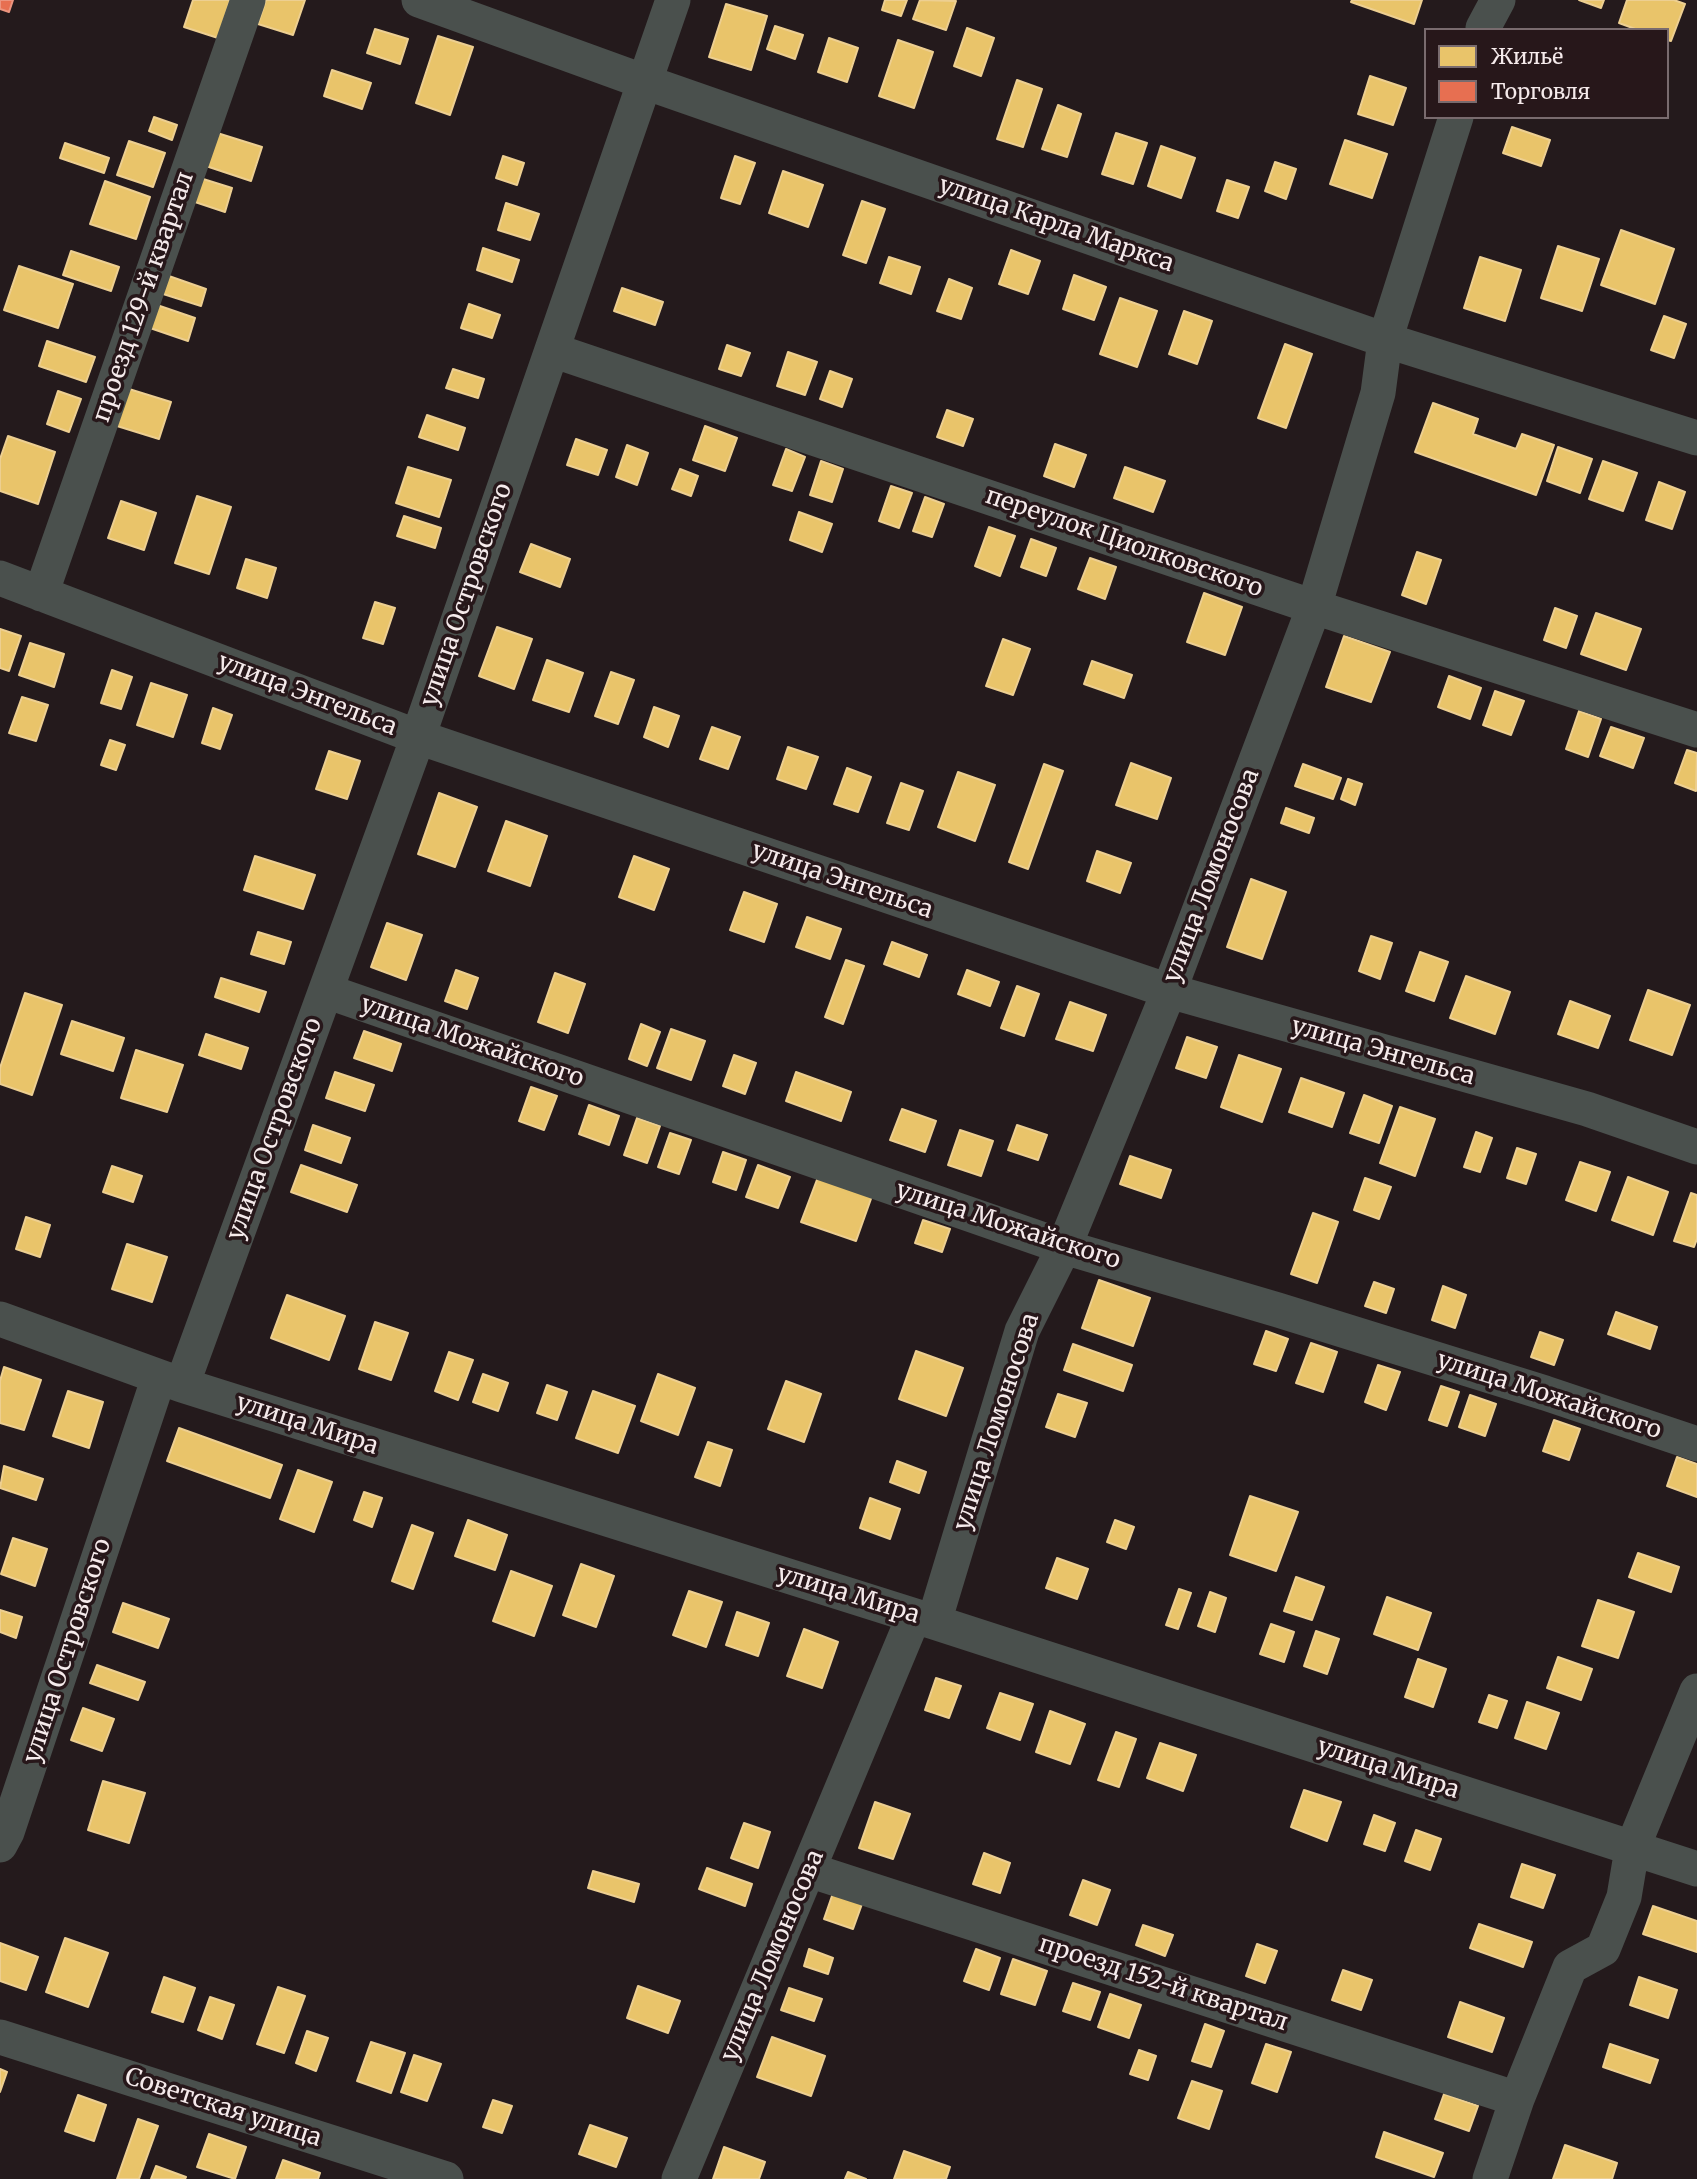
<!DOCTYPE html>
<meta charset="utf-8">
<style>
body{margin:0}
#map{position:relative;width:1697px;height:2179px;overflow:hidden;background:#241a1c;font-family:Merriweather,serif}
canvas{display:block}
.legend{position:absolute;left:1424px;top:28px;width:245px;height:91px;box-sizing:border-box;background:#27171a;border:2px solid #796b6e;margin:0;padding:9px 12px;list-style:none;font-size:21px;color:#f5eaeb}
.legend li{display:flex;align-items:center;gap:14px;height:35px}
.legend b{width:35px;border:2px solid #796b6e}
</style>
<div id="map">
<canvas width="1697" height="2179"></canvas>
<ul class="legend">
<li><b style="height:19px;background:#e9c46a"></b>Жильё</li>
<li><b style="height:19px;background:#e76f51"></b>Торговля</li>
</ul>
</div>
<script>
const context = document.querySelector('canvas').getContext('2d');
context.lineJoin = 'round';
function paint(path, color) { context.fillStyle = color; context.fill(path, 'evenodd'); }
const toPath = rows => new Path2D(rows.map(r => 'M' + r).join(''));
function stroke(path, color, width, dash) { context.strokeStyle = color; context.lineWidth = width; context.lineCap = dash ? 'butt' : 'round'; context.setLineDash(dash || []); context.stroke(path); }
function label(font, color, halo, rows, align = 'center') {
  context.font = font + ' Merriweather,serif'; context.lineWidth = 7; context.setLineDash([]); context.textBaseline = 'middle'; context.strokeStyle = halo; context.fillStyle = color; for (const [text, x, y, turn = 0] of rows) {
    context.save(); context.translate(x, y); context.rotate((+turn || 0) * Math.PI / 180); context.textAlign = isNaN(turn) ? turn : align; if (halo) context.strokeText(text, 0, 0); context.fillText(text, 0, 0); context.restore();
  }
}
const homes = toPath([
 [193,0,230,0,218,38,184,27,193,0],
 [266,0,305,0,293,35,258,24,266,0],
 [885,0,907,0,901,16,882,10,885,0],
 [920,0,956,1,946,30,913,19,920,0],
 [1352,0,1422,0,1414,24,1351,2,1352,0],
 [1579,0,1604,0,1601,8,1579,0],
 [1627,0,1674,0,1685,4,1671,41,1667,40,1667,30,1638,30,1619,23,1627,0],
 [726,4,767,16,751,70,709,57,726,4],
 [775,26,803,35,795,59,767,49,775,26],
 [967,28,994,38,981,76,954,66,967,28],
 [375,29,408,39,400,64,367,53,375,29],
 [438,36,473,47,450,115,416,103,438,36],
 [829,38,858,48,847,82,818,72,829,38],
 [898,40,933,52,914,108,879,96,898,40],
 [332,70,371,83,362,109,324,96,332,70],
 [1370,76,1406,88,1393,125,1358,114,1370,76],
 [1017,80,1042,89,1023,147,997,139,1017,80],
 [1058,105,1081,114,1067,157,1042,149,1058,105],
 [154,117,177,125,172,140,149,131,154,117],
 [1512,127,1550,140,1541,166,1503,153,1512,127],
 [214,132,262,147,251,181,203,165,214,132],
 [1116,133,1147,143,1133,184,1102,174,1116,133],
 [1345,140,1387,154,1372,198,1330,184,1345,140],
 [129,141,165,153,153,187,117,175,129,141],
 [65,143,109,158,104,173,60,158,65,143],
 [1161,146,1195,158,1181,198,1148,186,1161,146],
 [503,156,524,163,517,185,496,178,503,156],
 [735,156,755,163,740,204,721,198,735,156],
 [1275,162,1296,169,1286,199,1265,191,1275,162],
 [783,171,823,185,808,227,769,213,783,171],
 [200,178,232,188,225,212,192,201,200,178],
 [1227,180,1249,187,1238,218,1217,211,1227,180],
 [105,181,150,197,136,239,90,224,105,181],
 [862,201,885,209,866,263,843,255,862,201],
 [506,203,539,214,530,240,498,230,506,203],
 [1621,230,1674,249,1655,304,1601,285,1621,230],
 [1558,246,1599,259,1582,311,1541,298,1558,246],
 [483,248,519,260,512,282,477,270,483,248],
 [1011,250,1040,261,1028,294,999,284,1011,250],
 [71,251,119,267,111,291,63,275,71,251],
 [889,257,920,267,911,294,880,283,889,257],
 [1480,257,1521,270,1505,321,1464,308,1480,257],
 [19,266,73,284,58,328,4,310,19,266],
 [166,275,206,289,201,306,160,293,166,275],
 [1074,275,1106,287,1094,320,1063,309,1074,275],
 [949,279,972,288,961,319,937,311,949,279],
 [622,288,663,302,655,325,614,311,622,288],
 [1120,298,1157,311,1137,367,1100,354,1120,298],
 [469,304,500,315,492,338,461,328,469,304],
 [157,305,195,318,188,341,150,328,157,305],
 [1184,311,1212,321,1197,364,1169,354,1184,311],
 [1664,316,1686,324,1674,358,1651,350,1664,316],
 [47,341,95,357,86,382,39,366,47,341],
 [1285,344,1312,354,1286,428,1258,418,1285,344],
 [727,345,750,353,741,376,719,369,727,345],
 [788,352,817,362,805,395,777,386,788,352],
 [453,369,484,379,478,398,446,388,453,369],
 [830,371,852,379,842,407,820,399,830,371],
 [129,389,171,402,159,439,117,426,129,389],
 [58,391,81,399,69,432,47,424,58,391],
 [1433,403,1478,419,1473,434,1516,449,1522,434,1554,445,1536,495,1415,452,1433,403],
 [947,410,973,419,963,446,937,437,947,410],
 [427,415,465,428,458,450,419,437,427,415],
 [705,426,737,438,725,471,693,460,705,426],
 [8,436,55,452,38,504,0,491,0,459,8,436],
 [576,439,607,450,598,475,567,465,576,439],
 [1055,444,1086,455,1074,487,1044,476,1055,444],
 [627,445,648,453,637,485,616,477,627,445],
 [1558,447,1592,459,1580,493,1547,481,1558,447],
 [786,449,805,457,792,491,773,485,786,449],
 [821,461,843,469,832,502,810,495,821,461],
 [1603,461,1637,473,1623,511,1589,499,1603,461],
 [408,467,451,480,439,517,396,503,408,467],
 [1125,467,1165,481,1153,512,1114,498,1125,467],
 [680,469,698,476,691,496,672,489,680,469],
 [1659,482,1685,492,1672,529,1646,520,1659,482],
 [891,486,912,493,899,528,879,521,891,486],
 [197,496,231,507,209,574,175,563,197,496],
 [925,497,944,504,932,537,913,531,925,497],
 [121,501,156,513,144,550,108,538,121,501],
 [799,512,832,524,822,552,790,540,799,512],
 [404,516,441,528,435,548,397,536,404,516],
 [989,527,1015,536,1000,576,975,566,989,527],
 [1031,539,1056,548,1046,576,1021,567,1031,539],
 [531,544,570,559,560,587,520,572,531,544],
 [1417,552,1441,560,1426,604,1402,595,1417,552],
 [1090,558,1116,567,1105,599,1078,589,1090,558],
 [246,559,276,568,267,598,237,588,246,559],
 [1204,593,1242,607,1225,655,1187,642,1204,593],
 [375,602,395,608,383,644,363,638,375,602],
 [1555,608,1577,616,1566,648,1544,640,1555,608],
 [1596,613,1641,629,1626,670,1581,654,1596,613],
 [497,627,532,639,514,689,479,676,497,627],
 [0,629,21,636,9,671,0,668,0,629],
 [1344,636,1390,652,1371,702,1326,687,1344,636],
 [1003,639,1030,649,1013,695,986,686,1003,639],
 [30,643,64,654,54,687,19,675,30,643],
 [547,660,583,673,569,712,533,700,547,660],
 [1092,661,1132,675,1124,698,1084,684,1092,661],
 [112,670,132,677,121,709,101,703,112,670],
 [611,672,634,680,618,724,595,716,611,672],
 [1449,676,1481,688,1470,719,1438,707,1449,676],
 [151,683,187,695,173,737,137,725,151,683],
 [1495,691,1524,701,1511,735,1483,725,1495,691],
 [22,697,48,705,36,741,9,733,22,697],
 [654,707,679,716,668,747,644,737,654,707],
 [213,708,232,715,220,749,202,743,213,708],
 [1579,711,1601,719,1588,757,1566,749,1579,711],
 [712,727,740,737,728,769,700,759,712,727],
 [1611,727,1644,738,1633,768,1600,756,1611,727],
 [110,740,125,745,116,770,101,765,110,740],
 [788,747,818,757,806,789,777,779,788,747],
 [1687,750,1697,753,1696,791,1675,783,1687,750],
 [329,751,360,761,347,799,316,789,329,751],
 [1131,763,1171,778,1157,819,1116,805,1131,763],
 [1044,764,1063,771,1028,869,1009,862,1044,764],
 [1303,764,1341,778,1333,799,1295,786,1303,764],
 [847,768,871,777,858,812,834,804,847,768],
 [958,772,995,785,975,841,938,827,958,772],
 [1348,779,1362,784,1355,805,1341,799,1348,779],
 [901,783,923,791,909,830,887,823,901,783],
 [439,793,477,807,455,867,418,854,439,793],
 [1286,808,1314,818,1309,833,1281,823,1286,808],
 [506,821,547,836,530,886,488,871,506,821],
 [1097,851,1131,863,1120,893,1087,881,1097,851],
 [255,856,315,875,303,909,244,890,255,856],
 [634,856,669,869,654,910,619,897,634,856],
 [1251,879,1286,892,1262,959,1227,947,1251,879],
 [744,892,777,904,764,942,730,930,744,892],
 [807,917,841,929,830,959,796,947,807,917],
 [387,923,422,935,406,980,371,967,387,923],
 [258,932,291,942,284,964,251,954,258,932],
 [1371,936,1392,943,1380,979,1359,971,1371,936],
 [892,942,927,955,919,977,884,964,892,942],
 [1420,952,1448,962,1434,1001,1406,991,1420,952],
 [846,960,864,966,843,1024,825,1017,846,960],
 [456,970,478,978,467,1009,445,1001,456,970],
 [967,970,999,982,990,1006,958,994,967,970],
 [555,973,585,984,568,1033,538,1022,555,973],
 [1466,976,1510,992,1495,1034,1450,1018,1466,976],
 [221,978,266,992,259,1012,215,997,221,978],
 [1017,986,1039,994,1024,1036,1001,1028,1017,986],
 [1648,990,1690,1005,1672,1055,1630,1040,1648,990],
 [25,993,62,1005,32,1095,0,1084,0,1068,25,993],
 [1570,1001,1610,1016,1598,1048,1558,1034,1570,1001],
 [1070,1002,1106,1015,1093,1051,1056,1039,1070,1002],
 [72,1021,124,1038,113,1071,61,1054,72,1021],
 [641,1024,660,1032,647,1066,629,1059,641,1024],
 [671,1029,705,1041,691,1080,657,1068,671,1029],
 [364,1031,401,1044,392,1071,354,1058,364,1031],
 [206,1034,248,1048,241,1069,199,1055,206,1034],
 [1187,1037,1217,1047,1206,1078,1176,1068,1187,1037],
 [136,1050,183,1065,167,1112,121,1098,136,1050],
 [734,1055,756,1063,745,1094,723,1086,734,1055],
 [1239,1055,1281,1069,1262,1122,1221,1107,1239,1055],
 [335,1072,374,1085,365,1111,326,1098,335,1072],
 [796,1072,851,1092,841,1121,786,1101,796,1072],
 [1301,1078,1344,1093,1332,1127,1289,1112,1301,1078],
 [531,1087,557,1096,544,1130,519,1121,531,1087],
 [1364,1095,1392,1106,1379,1143,1350,1133,1364,1095],
 [589,1105,619,1116,609,1145,579,1134,589,1105],
 [1400,1107,1435,1119,1415,1176,1380,1163,1400,1107],
 [902,1109,936,1121,925,1152,890,1140,902,1109],
 [637,1118,660,1126,647,1163,624,1155,637,1118],
 [313,1125,350,1138,341,1163,305,1150,313,1125],
 [1017,1125,1047,1135,1038,1160,1008,1150,1017,1125],
 [960,1130,993,1141,981,1176,948,1165,960,1130],
 [1476,1132,1492,1138,1480,1172,1464,1167,1476,1132],
 [670,1133,691,1140,679,1174,658,1167,670,1133],
 [1517,1148,1536,1154,1526,1184,1507,1178,1517,1148],
 [723,1152,746,1160,736,1190,713,1182,723,1152],
 [1130,1156,1171,1170,1161,1198,1120,1184,1130,1156],
 [1580,1162,1610,1172,1596,1211,1566,1200,1580,1162],
 [301,1165,357,1185,347,1212,291,1192,301,1165],
 [758,1165,790,1177,778,1208,746,1197,758,1165],
 [112,1166,142,1176,133,1202,103,1192,112,1166],
 [818,1177,872,1196,856,1241,801,1222,818,1177],
 [1628,1177,1668,1192,1653,1235,1612,1220,1628,1177],
 [1365,1178,1391,1187,1379,1219,1354,1210,1365,1178],
 [1691,1193,1697,1195,1697,1239,1694,1247,1674,1241,1691,1193],
 [1313,1213,1338,1222,1317,1283,1291,1274,1313,1213],
 [26,1217,50,1225,40,1257,16,1249,26,1217],
 [923,1220,950,1229,942,1252,915,1243,923,1220],
 [127,1244,167,1257,152,1302,112,1289,127,1244],
 [1099,1280,1150,1298,1133,1346,1082,1328,1099,1280],
 [1374,1282,1394,1289,1386,1313,1365,1306,1374,1282],
 [1443,1286,1466,1295,1455,1328,1432,1320,1443,1286],
 [287,1295,345,1316,329,1360,271,1338,287,1295],
 [1616,1312,1657,1327,1650,1349,1608,1334,1616,1312],
 [375,1322,408,1333,391,1380,359,1369,375,1322],
 [1266,1331,1288,1339,1276,1371,1254,1364,1266,1331],
 [1540,1332,1563,1340,1554,1365,1531,1357,1540,1332],
 [1311,1343,1337,1352,1323,1392,1296,1383,1311,1343],
 [1073,1344,1132,1365,1123,1391,1064,1370,1073,1344],
 [916,1351,963,1368,946,1416,899,1399,916,1351],
 [449,1352,473,1360,458,1400,435,1391,449,1352],
 [1378,1365,1400,1372,1386,1410,1365,1402,1378,1365],
 [4,1367,41,1380,24,1430,0,1423,0,1381,4,1367],
 [483,1374,508,1383,498,1411,473,1402,483,1374],
 [658,1374,695,1388,678,1435,641,1421,658,1374],
 [786,1381,821,1394,804,1442,768,1429,786,1381],
 [547,1385,567,1392,557,1420,537,1413,547,1385],
 [1441,1386,1459,1392,1447,1426,1429,1420,1441,1386],
 [68,1391,103,1402,89,1448,53,1436,68,1391],
 [593,1391,635,1406,618,1453,576,1438,593,1391],
 [1058,1394,1087,1403,1075,1437,1046,1427,1058,1394],
 [1470,1395,1496,1404,1485,1436,1459,1427,1470,1395],
 [1554,1420,1580,1429,1569,1460,1543,1451,1554,1420],
 [179,1428,282,1465,270,1498,167,1461,179,1428],
 [708,1442,732,1450,720,1486,695,1477,708,1442],
 [1677,1457,1697,1464,1697,1497,1667,1486,1677,1457],
 [897,1461,926,1472,919,1493,890,1482,897,1461],
 [4,1466,43,1479,36,1500,0,1488,4,1466],
 [298,1470,332,1482,314,1532,280,1519,298,1470],
 [364,1492,382,1498,372,1527,354,1520,364,1492],
 [1250,1496,1298,1512,1276,1571,1230,1555,1250,1496],
 [870,1498,900,1509,890,1539,860,1528,870,1498],
 [468,1520,507,1535,495,1570,455,1556,468,1520],
 [1115,1520,1134,1527,1126,1549,1107,1542,1115,1520],
 [412,1525,433,1533,413,1589,392,1581,412,1525],
 [13,1538,47,1549,35,1586,1,1574,13,1538],
 [1638,1553,1679,1567,1671,1592,1629,1577,1638,1553],
 [1057,1558,1088,1569,1077,1599,1046,1588,1057,1558],
 [581,1564,614,1576,596,1627,563,1615,581,1564],
 [511,1571,552,1586,534,1636,493,1621,511,1571],
 [1296,1577,1324,1587,1312,1620,1284,1611,1296,1577],
 [1179,1589,1191,1593,1178,1629,1166,1625,1179,1589],
 [689,1591,722,1602,706,1647,673,1635,689,1591],
 [1210,1592,1226,1598,1215,1632,1198,1626,1210,1592],
 [1387,1597,1431,1613,1418,1650,1374,1634,1387,1597],
 [1598,1600,1634,1612,1618,1658,1582,1646,1598,1600],
 [123,1603,169,1619,158,1648,113,1632,123,1603],
 [0,1610,22,1617,16,1638,0,1632,0,1610],
 [737,1612,769,1623,758,1656,726,1645,737,1612],
 [1271,1624,1294,1632,1284,1662,1260,1654,1271,1624],
 [804,1629,838,1642,822,1688,787,1676,804,1629],
 [1316,1631,1339,1639,1327,1674,1304,1666,1316,1631],
 [1558,1657,1592,1669,1581,1700,1547,1688,1558,1657],
 [1418,1659,1446,1669,1433,1707,1405,1697,1418,1659],
 [97,1665,145,1682,138,1700,90,1683,97,1665],
 [936,1678,961,1686,949,1718,925,1710,936,1678],
 [1000,1693,1033,1704,1020,1740,987,1728,1000,1693],
 [1489,1695,1507,1701,1497,1728,1479,1722,1489,1695],
 [1527,1702,1559,1713,1546,1749,1515,1738,1527,1702],
 [83,1708,114,1719,102,1751,71,1740,83,1708],
 [1050,1711,1085,1724,1070,1764,1036,1752,1050,1711],
 [1116,1732,1136,1739,1119,1787,1098,1780,1116,1732],
 [1160,1743,1196,1755,1183,1791,1147,1778,1160,1743],
 [103,1781,145,1793,129,1843,88,1830,103,1781],
 [1304,1790,1341,1802,1327,1841,1291,1827,1304,1790],
 [875,1802,910,1814,893,1859,859,1848,875,1802],
 [1374,1815,1395,1823,1385,1851,1364,1844,1374,1815],
 [744,1823,770,1832,758,1868,731,1858,744,1823],
 [1416,1830,1441,1839,1430,1870,1405,1861,1416,1830],
 [984,1853,1010,1863,1000,1893,973,1884,984,1853],
 [1522,1864,1555,1875,1543,1908,1511,1897,1522,1864],
 [707,1868,752,1884,745,1906,699,1889,707,1868],
 [593,1871,639,1884,634,1902,588,1888,593,1871],
 [1083,1880,1110,1890,1097,1925,1070,1915,1083,1880],
 [833,1893,862,1904,853,1929,824,1919,833,1893],
 [1653,1906,1697,1921,1697,1952,1643,1934,1653,1906],
 [1479,1924,1532,1942,1523,1967,1470,1948,1479,1924],
 [1143,1925,1173,1935,1165,1956,1136,1945,1143,1925],
 [65,1938,108,1953,88,2007,46,1992,65,1938],
 [0,1943,38,1957,26,1990,0,1981,0,1943],
 [1257,1944,1277,1951,1265,1983,1246,1976,1257,1944],
 [809,1949,833,1958,828,1974,804,1966,809,1949],
 [976,1949,1000,1958,989,1990,964,1981,976,1949],
 [1013,1959,1047,1971,1035,2005,1001,1994,1013,1959],
 [1343,1970,1372,1980,1361,2010,1332,2000,1343,1970],
 [164,1977,195,1988,183,2022,152,2012,164,1977],
 [1639,1977,1677,1990,1668,2018,1630,2005,1639,1977],
 [1073,1983,1100,1992,1090,2020,1063,2011,1073,1983],
 [638,1986,680,2001,668,2033,627,2018,638,1986],
 [278,1987,305,1996,284,2053,257,2044,278,1987],
 [789,1988,822,1999,814,2021,781,2010,789,1988],
 [1110,1994,1141,2005,1129,2038,1098,2027,1110,1994],
 [210,1997,234,2005,222,2039,198,2030,210,1997],
 [1460,2002,1504,2018,1492,2052,1448,2037,1460,2002],
 [1205,2024,1224,2031,1211,2067,1192,2061,1205,2024],
 [307,2031,328,2038,316,2071,296,2063,307,2031],
 [772,2037,825,2056,811,2096,757,2077,772,2037],
 [371,2042,405,2053,391,2093,357,2081,371,2042],
 [1266,2044,1291,2052,1277,2092,1252,2083,1266,2044],
 [1610,2044,1658,2060,1650,2083,1603,2067,1610,2044],
 [1139,2050,1156,2056,1148,2080,1130,2074,1139,2050],
 [414,2055,441,2064,427,2101,401,2092,414,2055],
 [0,2069,7,2072,0,2092,0,2069],
 [1192,2081,1222,2091,1209,2129,1178,2118,1192,2081],
 [1444,2094,1478,2106,1469,2131,1435,2119,1444,2094],
 [78,2095,106,2105,94,2141,65,2131,78,2095],
 [493,2100,512,2106,502,2133,483,2127,493,2100],
 [138,2119,158,2126,139,2179,117,2179,138,2119],
 [590,2125,627,2138,616,2167,579,2154,590,2125],
 [1384,2132,1443,2153,1434,2177,1376,2157,1384,2132],
 [209,2134,246,2147,235,2179,197,2167,209,2134],
 [1565,2145,1617,2163,1612,2179,1553,2179,1565,2145],
 [724,2147,765,2162,759,2179,713,2179,724,2147],
 [904,2151,950,2167,946,2179,894,2179,904,2151],
 [283,2160,320,2173,318,2179,276,2179,283,2160],
 [156,2166,186,2177,185,2179,151,2179,156,2166],
 [848,2172,866,2179,845,2179,848,2172]
]);
paint(homes, '#e9c46a');
stroke(homes, '#edcf91', 2);
const shops = toPath([
 [0,0,13,0,9,12,0,9,0,0]
]);
paint(shops, '#e76f51');
stroke(shops, '#eb947f', 2);
stroke(toPath([
 [419,0,645,82,1385,340,1697,438],
 [1483,28,1498,0],
 [552,350,1314,607,1697,730],
 [0,578,418,737,1169,991,1587,1109,1697,1147],
 [41,594,248,0],
 [326,991,1064,1247,1278,1310,1545,1393,1697,1444],
 [0,1319,182,1385,934,1622,1697,1869],
 [182,1385,418,737,673,0],
 [934,1622,1022,1331,1064,1247,1169,991,1314,607,1378,393,1385,340,1456,117],
 [0,1845,7,1832,159,1377],
 [809,1870,1517,2099],
 [0,2037,446,2179],
 [679,2179,914,1616],
 [1490,2179,1517,2099,1570,1967,1603,1949,1624,1897,1632,1849,1697,1691]
]), '#4a504d', 35);
label('24px', '#f5eaeb', '#27171a', [
 ["улица Карла Маркса",1056,225,19],
 ["проезд 129-й квартал",144,297,-71],
 ["переулок Циолковского",1124,543,19],
 ["улица Островского",467,595,-71],
 ["улица Энгельса",307,695,21],
 ["улица Ломоносова",1212,876,-69],
 ["улица Энгельса",842,881,19],
 ["улица Можайского",472,1042,19],
 ["улица Энгельса",1383,1052,16],
 ["улица Островского",275,1129,-70],
 ["улица Можайского",1008,1226,18],
 ["улица Можайского",1549,1396,18],
 ["улица Ломоносова",997,1422,-72],
 ["улица Мира",307,1425,18],
 ["улица Мира",848,1595,17],
 ["улица Островского",68,1651,-72],
 ["улица Мира",1388,1769,18],
 ["улица Ломоносова",773,1956,-67],
 ["проезд 152-й квартал",1163,1984,18],
 ["Советская улица",223,2108,18]
]);
</script>
